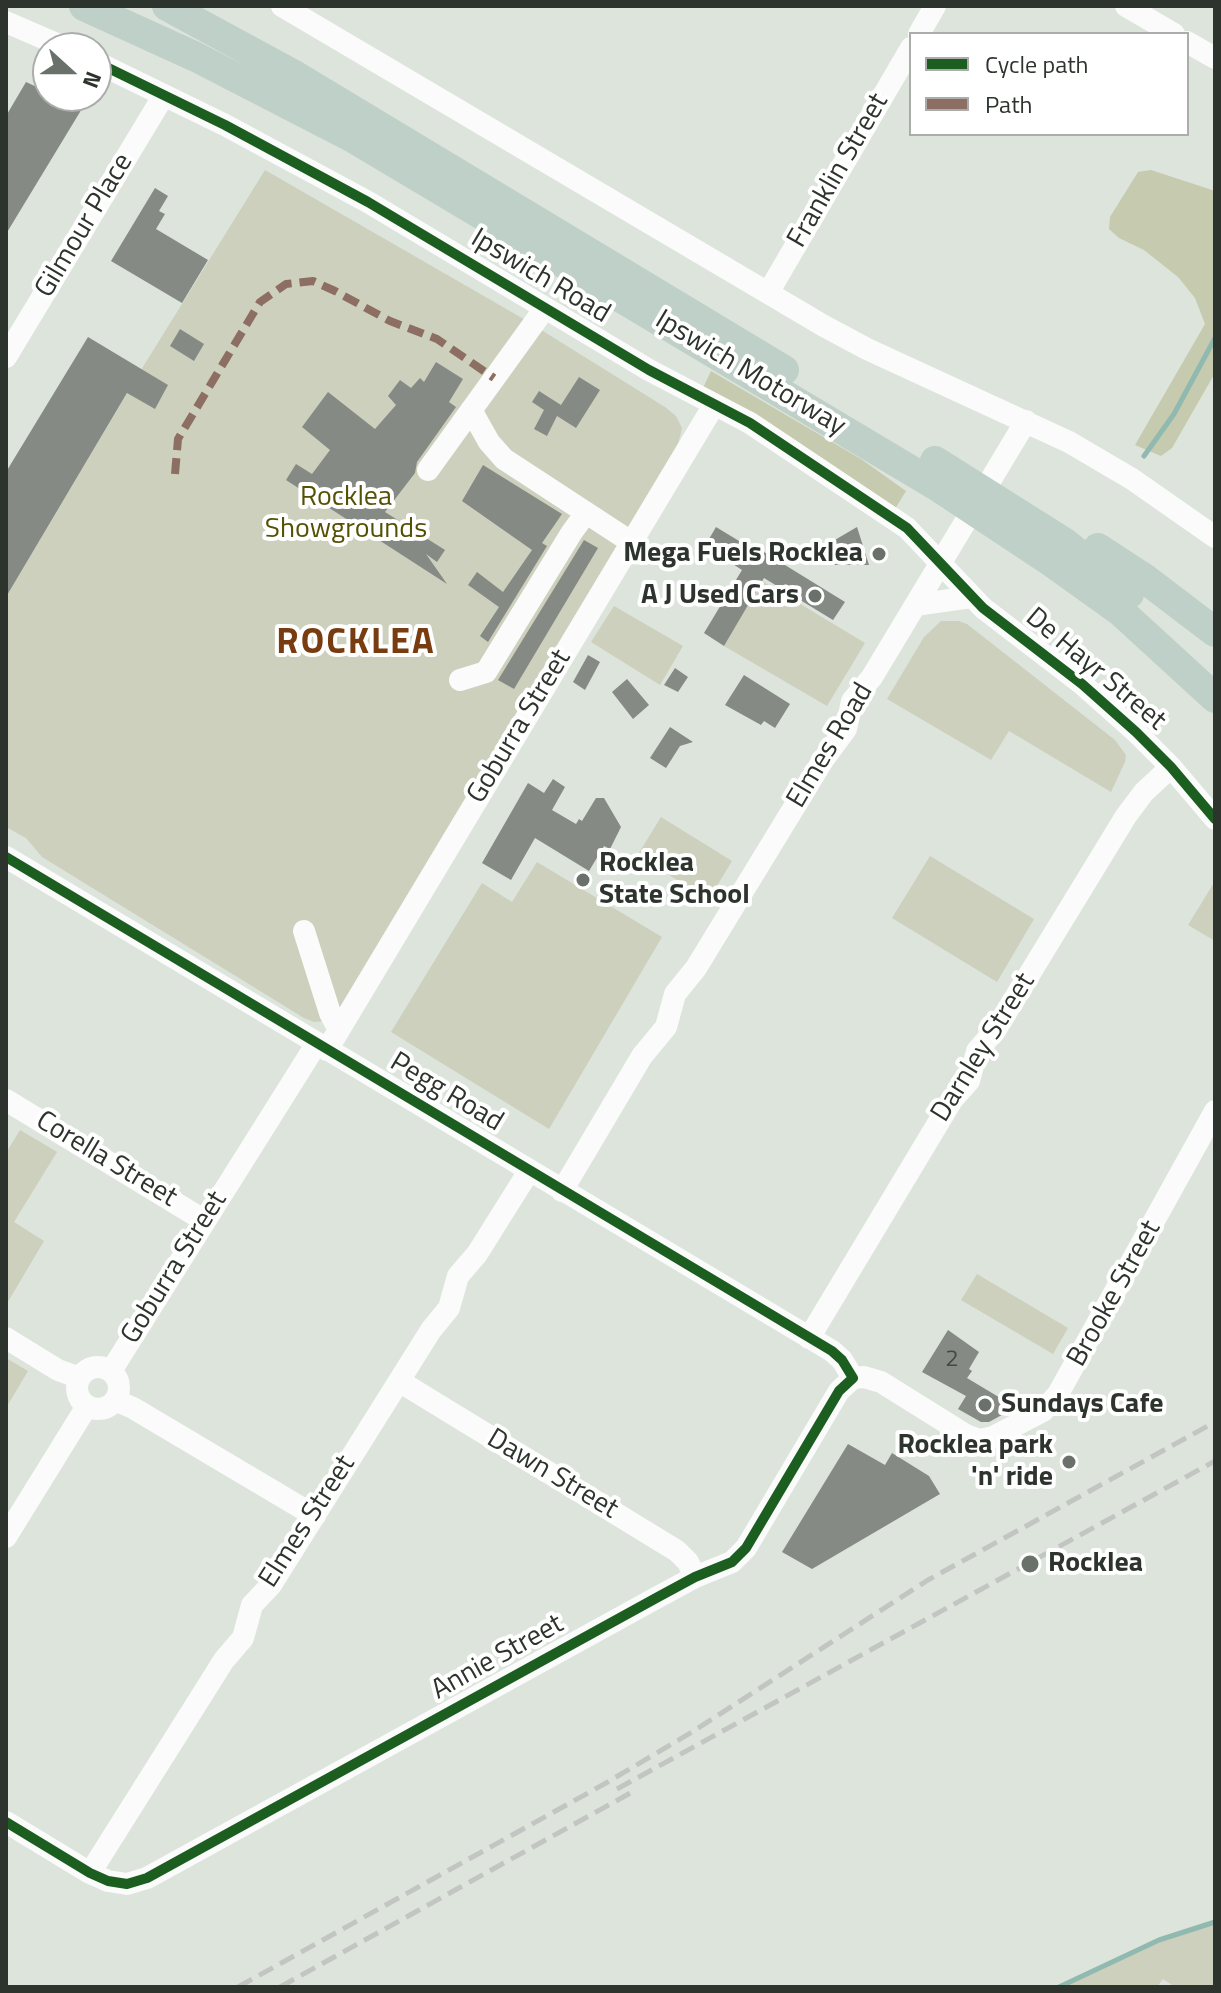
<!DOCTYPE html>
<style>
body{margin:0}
#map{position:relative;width:1221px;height:1993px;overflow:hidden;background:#dce4dc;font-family:"Titillium Web",sans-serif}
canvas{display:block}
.frame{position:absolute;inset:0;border:8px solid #2d332d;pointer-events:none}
.legend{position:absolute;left:909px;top:32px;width:280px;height:104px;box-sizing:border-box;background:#fff;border:2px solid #abadab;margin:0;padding:10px 14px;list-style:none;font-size:24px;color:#2d332d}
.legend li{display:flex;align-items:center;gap:16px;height:40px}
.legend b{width:40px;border:2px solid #abadab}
.north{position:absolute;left:32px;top:32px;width:80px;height:80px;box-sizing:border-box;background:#fff;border:2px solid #abadab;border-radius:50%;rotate:111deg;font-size:22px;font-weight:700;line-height:32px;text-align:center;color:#2d332d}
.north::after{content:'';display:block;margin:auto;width:28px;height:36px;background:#6a716a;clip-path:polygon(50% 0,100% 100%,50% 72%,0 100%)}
</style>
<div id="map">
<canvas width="1221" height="1993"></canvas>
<div class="frame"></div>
<ul class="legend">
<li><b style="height:10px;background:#1b5e20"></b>Cycle path</li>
<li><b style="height:10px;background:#8d6e63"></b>Path</li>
</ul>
<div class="north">N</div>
</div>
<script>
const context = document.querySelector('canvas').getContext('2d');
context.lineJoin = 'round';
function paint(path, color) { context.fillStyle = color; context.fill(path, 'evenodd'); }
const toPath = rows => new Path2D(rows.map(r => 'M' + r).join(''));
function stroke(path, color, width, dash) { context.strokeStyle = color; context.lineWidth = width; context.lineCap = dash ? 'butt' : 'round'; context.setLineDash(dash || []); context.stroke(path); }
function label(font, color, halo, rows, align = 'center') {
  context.font = font + ' "Titillium Web",sans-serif'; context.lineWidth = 8; context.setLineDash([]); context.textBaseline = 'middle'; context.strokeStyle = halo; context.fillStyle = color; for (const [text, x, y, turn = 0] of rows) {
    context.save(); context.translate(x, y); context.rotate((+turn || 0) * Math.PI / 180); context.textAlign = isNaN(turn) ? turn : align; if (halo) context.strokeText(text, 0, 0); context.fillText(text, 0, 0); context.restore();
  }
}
paint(toPath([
 [265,170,522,318,665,407,676,416,682,428,677,449,337,1013,325,1021,314,1022,304,1018,42,857,26,838,6,827,6,597,141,370],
 [762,581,865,643,827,706,724,646],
 [614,606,683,646,660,685,591,642],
 [941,621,959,621,967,624,1115,740,1126,755,1125,762,1111,792,1009,731,991,760,887,699,924,637],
 [661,817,732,861,709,899,637,856],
 [930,856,1034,919,997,982,892,918],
 [537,862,662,937,549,1129,391,1032,482,883,512,902],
 [1215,881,1215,941,1188,925],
 [20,1130,57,1152,14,1222,44,1241,6,1305,6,1153],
 [977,1274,1068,1328,1053,1354,961,1300],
 [6,1358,28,1371,6,1408],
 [1215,1922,1215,1987,1175,1987,1163,1979,1157,1987,1059,1987,1159,1940]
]), '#cdd0bc');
paint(toPath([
 [1151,170,1215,191,1215,373,1172,448,1161,456,1135,445,1205,324,1195,298,1178,277,1144,250,1119,238,1109,229,1110,217,1138,172],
 [711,371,861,459,906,491,895,509,703,388]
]), '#c6caae');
stroke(toPath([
 [1144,456,1174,414,1215,338],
 [1059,1987,1159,1940,1215,1922]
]), '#90b9b0', 5);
paint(toPath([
 [26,82,48,92,48,96,57,96,83,107,6,234,6,116],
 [155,188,168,196,159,211,165,214,156,229,208,260,182,303,111,261],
 [180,329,204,344,194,361,170,346],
 [88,337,168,385,155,409,127,393,6,597,6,472],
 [436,362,463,379,449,402,456,407,417,462,415,473,385,512,445,550,437,562,426,554,447,584,286,480,296,464,312,474,330,450,302,427,328,392,375,429,396,405,388,396,400,380,411,388,420,378,424,382],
 [579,377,600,390,576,428,557,416,547,436,534,429,544,410,532,402,539,391,561,405],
 [483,465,562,514,542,543,547,546,488,642,480,636,499,607,468,585,477,572,503,592,532,550,462,501],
 [716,527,744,544,746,541,845,602,833,620,764,578,724,646,704,633,742,570,705,546],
 [857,527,869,565,834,565,828,544],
 [584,540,598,548,514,689,498,680],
 [588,655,600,662,585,690,573,682],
 [675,668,688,677,678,692,664,685],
 [744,675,790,704,775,728,764,721,761,725,725,705],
 [627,679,649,705,633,719,612,692],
 [670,727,693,742,680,746,666,768,650,758],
 [553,779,565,787,552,810,576,824,579,819,582,821,596,798,604,798,621,827,610,849,604,846,589,871,535,838,511,880,482,863,528,783,544,793],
 [948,1330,979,1352,969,1369,972,1371,967,1378,1007,1402,1011,1410,989,1422,981,1422,958,1409,966,1396,922,1372],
 [848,1444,885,1465,892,1453,929,1476,940,1494,812,1569,782,1552]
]), '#858a84');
stroke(toPath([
 [282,6,824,326,867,349,1069,442,1132,479,1215,537],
 [1126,6,1174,34],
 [6,22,66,48],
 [919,34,935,6],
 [1187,42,1215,58],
 [96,62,225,125,368,202,649,370,750,423,907,528,983,608,1082,684,1136,732,1171,767,1215,819],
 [768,293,911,48],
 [6,357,164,95],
 [471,410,489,442,504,459,631,542],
 [428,470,545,308],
 [915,605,971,597],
 [460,680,486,672,572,532,586,513],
 [6,857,832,1351,842,1360,853,1378],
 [304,931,330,1013,339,1030],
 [327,1050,714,405],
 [6,1100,205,1221],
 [562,1191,642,1056,666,1027,675,994,696,968,823,760,846,729,852,701,872,677,1026,421],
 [6,1338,58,1370,80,1378],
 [809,1338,952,1100,969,1081,977,1051,996,1029,1126,816,1144,792,1171,767],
 '77 1388a21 21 0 1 1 42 0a21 21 0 1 1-42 0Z',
 [111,1371,317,1043],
 [853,1378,864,1377,881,1382,966,1435,980,1440,993,1437,1043,1411,1058,1394,1215,1111],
 [399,1381,677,1551,688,1562,695,1577],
 [115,1400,133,1408,315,1516],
 [6,1537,87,1406],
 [6,1822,90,1873,108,1881,127,1884,147,1878,658,1597,695,1577,732,1562,746,1548,839,1391,853,1378],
 [90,1873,224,1660,243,1638,252,1605,271,1585,431,1330,449,1308,458,1276,477,1254,529,1171]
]), '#fafbfa', 22);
stroke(toPath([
 [84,6,196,57,355,139,937,486,1053,563,1120,611,1215,698],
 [167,6,296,76,784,370],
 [935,461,1065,543,1129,594],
 [1098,548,1144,578,1215,632]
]), '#bfd0c8', 30);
stroke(toPath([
 [617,1789,1215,1461],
 [238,1987,606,1783,692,1732,928,1580,1215,1422],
 [280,1987,634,1791]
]), '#c3c5c3', 5, [16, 8]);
stroke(toPath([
 [175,474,178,439,260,302,286,284,313,281,335,291,390,321,437,339,494,378]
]), '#8d6e63', 8, [16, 8]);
stroke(toPath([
 [96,62,225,125,368,202,649,370,750,423,907,528,983,608,1082,684,1136,732,1171,767,1215,819],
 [6,857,832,1351,842,1360,853,1378,839,1391,746,1548,732,1562,695,1577,658,1597,147,1878,127,1884,108,1881,90,1873,6,1822]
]), '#1b5e20', 10);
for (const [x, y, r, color] of [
 [879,554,8,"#6a716a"],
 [815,596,8,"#6a716a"],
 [583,880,8,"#6a716a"],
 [985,1405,8,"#6a716a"],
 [1069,1462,8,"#6a716a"],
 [1030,1564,10,"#6a716a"]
]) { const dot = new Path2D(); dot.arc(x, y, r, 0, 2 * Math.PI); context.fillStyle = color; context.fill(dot); stroke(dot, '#fff', 3); }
label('24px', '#434943', null, [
 ["2",952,1360]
]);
label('28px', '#2d332d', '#fff', [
 ["Franklin Street",839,171,-60],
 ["Gilmour Place",85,226,-59],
 ["Ipswich Road",540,277,31],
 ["Ipswich Motorway",750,374,31],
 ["De Hayr Street",1095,670,40],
 ["Goburra Street",520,727,-59],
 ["Elmes Road",831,746,-59],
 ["Darnley Street",984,1048,-58],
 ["Pegg Road",446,1093,31],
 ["Corella Street",106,1160,31],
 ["Goburra Street",175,1268,-58],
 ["Brooke Street",1115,1294,-61],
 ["Dawn Street",552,1475,31],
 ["Elmes Street",308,1522,-57],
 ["Annie Street",498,1658,-29]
]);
label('28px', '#545104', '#fff', [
 ["Rocklea",346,498],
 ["Showgrounds",346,530]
]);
label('bold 28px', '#2d332d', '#fff', [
 ["Mega Fuels Rocklea",863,554],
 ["A J Used Cars",799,596],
 ["Rocklea",599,864,"left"],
 ["State School",599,896,"left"],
 ["Sundays Cafe",1001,1405,"left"],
 ["Rocklea park",1053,1446],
 ["'n' ride",1053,1478],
 ["Rocklea",1048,1564,"left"]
], 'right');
context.letterSpacing = '2px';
label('bold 36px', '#783c10', '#fff', [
 ["ROCKLEA",356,644]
]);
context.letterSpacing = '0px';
</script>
